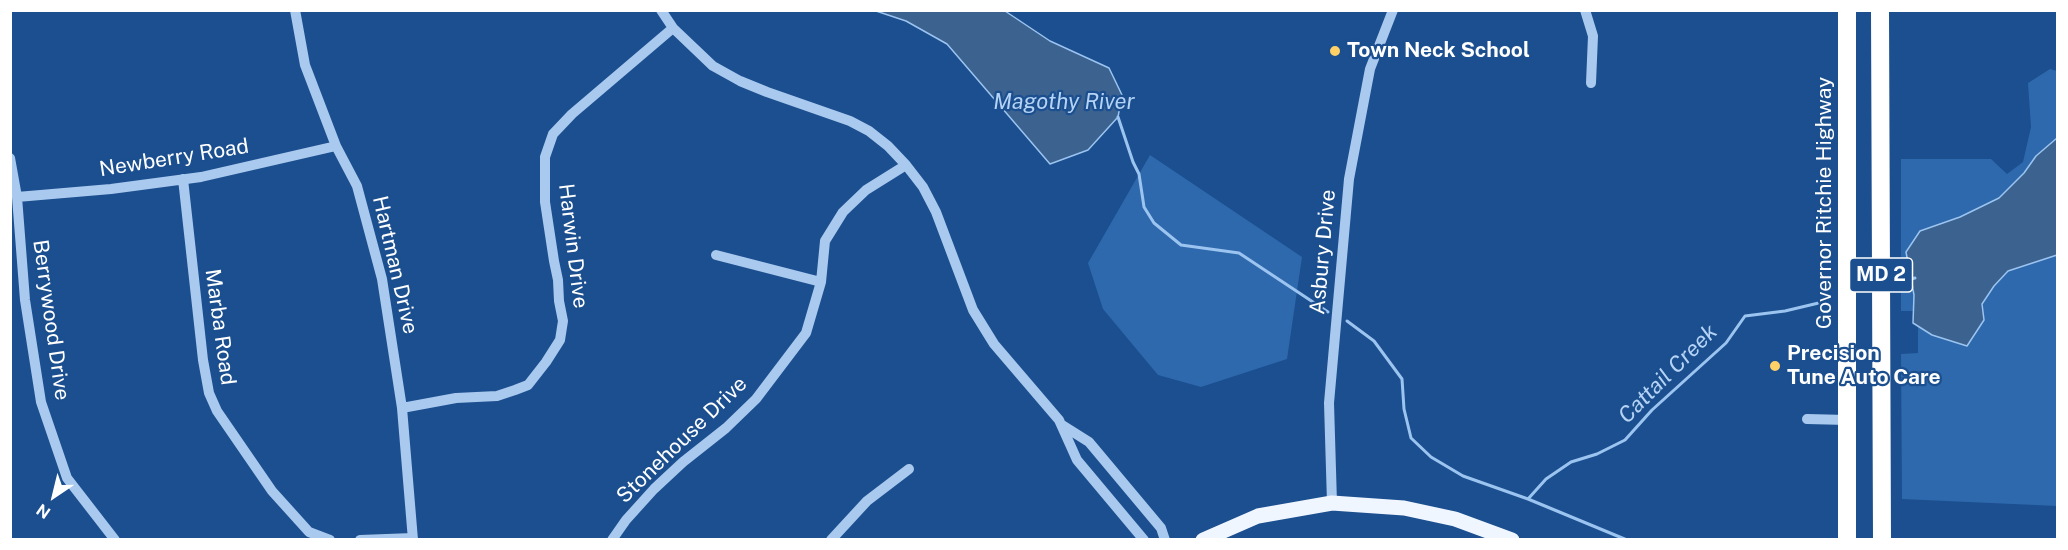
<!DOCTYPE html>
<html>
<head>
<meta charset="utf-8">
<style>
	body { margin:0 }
	#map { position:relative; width:2068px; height:550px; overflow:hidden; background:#1b4f8f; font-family:"Public Sans",sans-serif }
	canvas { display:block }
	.frame { position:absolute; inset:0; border:12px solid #fff; pointer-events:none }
	.north { position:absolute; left:24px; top:466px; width:60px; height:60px; -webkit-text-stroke:4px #1b4f8f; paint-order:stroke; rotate:215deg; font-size:16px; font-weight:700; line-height:24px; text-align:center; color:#fff }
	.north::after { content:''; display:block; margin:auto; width:21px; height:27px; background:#fff; clip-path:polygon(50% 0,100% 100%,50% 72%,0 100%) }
</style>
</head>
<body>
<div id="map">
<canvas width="2068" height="550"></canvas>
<div class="frame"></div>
<div class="north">N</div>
</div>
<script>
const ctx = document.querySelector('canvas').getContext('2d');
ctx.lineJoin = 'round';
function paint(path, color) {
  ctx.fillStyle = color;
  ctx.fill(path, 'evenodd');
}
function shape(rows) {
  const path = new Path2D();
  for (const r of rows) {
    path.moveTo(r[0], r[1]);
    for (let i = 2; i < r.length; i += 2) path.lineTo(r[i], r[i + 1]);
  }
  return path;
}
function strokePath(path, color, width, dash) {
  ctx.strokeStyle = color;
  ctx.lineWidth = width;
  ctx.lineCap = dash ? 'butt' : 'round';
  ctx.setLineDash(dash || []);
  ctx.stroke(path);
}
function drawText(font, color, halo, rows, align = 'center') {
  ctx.font = font + ' "Public Sans",sans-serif';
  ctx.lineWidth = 4.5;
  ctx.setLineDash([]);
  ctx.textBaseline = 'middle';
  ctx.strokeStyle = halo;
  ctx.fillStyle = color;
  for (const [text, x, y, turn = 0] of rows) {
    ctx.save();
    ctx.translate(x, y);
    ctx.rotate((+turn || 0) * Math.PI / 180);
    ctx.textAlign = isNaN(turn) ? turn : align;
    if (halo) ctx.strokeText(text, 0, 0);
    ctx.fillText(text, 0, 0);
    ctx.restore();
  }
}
paint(shape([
	[2050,69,2057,71,2057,506,1902,499,1901,354,1918,353,1918,311,1901,311,1901,159,1991,159,2007,174,2023,162,2031,127,2028,83],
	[1150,155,1302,257,1287,359,1201,387,1158,375,1103,309,1088,263]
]), '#2e69ad');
const water = shape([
	[1005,11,1050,41,1109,68,1122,95,1118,117,1088,150,1050,164,947,44,906,21,876,11,1005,11],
	[2057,138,2057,255,2008,271,1994,286,1982,304,1984,320,1967,346,1932,335,1913,323,1914,295,1906,252,1920,231,1960,217,1999,198,2024,173,2036,156,2057,138]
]);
paint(water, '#3c6290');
strokePath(water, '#9cc4f0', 1.5);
strokePath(shape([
	[1118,117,1133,162,1139,174,1144,207,1154,223,1181,245,1239,253,1328,312],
	[1898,282,1915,278],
	[1347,321,1374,341,1402,379,1404,409,1411,438,1431,457,1463,476,1528,499,1627,540],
	[1528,499,1546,479,1571,462,1597,454,1625,440,1652,410,1726,343,1745,316,1785,311,1827,301]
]), '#9cc4f0', 3);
strokePath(shape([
	[295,10,305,65,336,146,357,186,382,279,402,408,413,540],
	[661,10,673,28,713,66,740,81,767,92,850,121,869,131,888,146,906,165,923,187,936,212,973,310,994,344,1059,420,1077,460,1144,540],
	[1585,10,1593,36,1591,83],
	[10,158,17,197,25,300,41,402,67,478,115,540],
	[183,179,203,360,209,393,217,411,272,491,309,532,330,540],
	[17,197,111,189,201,177,336,146],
	[716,255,821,282],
	[402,408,456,398,497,396,515,390,528,385,546,362,560,340,563,321,559,301,558,280,554,261,545,202,545,157,553,134,572,114,673,28],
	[1807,419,1847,420],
	[1062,425,1089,442,1161,528,1165,540],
	[1332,503,1329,403,1349,179,1370,69,1393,10],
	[360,540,413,538],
	[612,540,626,520,654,489,683,462,726,428,756,399,806,333,821,282,825,241,843,212,866,190,906,165],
	[831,540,867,501,909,469]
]), '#a9c9ee', 10);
strokePath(shape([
	[1203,540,1258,516,1332,503,1404,508,1455,519,1512,540]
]), '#f0f6ff', 15);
strokePath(shape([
	[1847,10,1847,540],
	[1880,10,1882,540]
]), '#fff', 18);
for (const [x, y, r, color] of [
	[1335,51,6,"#ffd166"],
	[1775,366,6,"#ffd166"]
]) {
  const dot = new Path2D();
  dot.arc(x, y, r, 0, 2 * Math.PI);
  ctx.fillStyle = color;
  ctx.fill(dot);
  strokePath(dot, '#1b4f8f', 2);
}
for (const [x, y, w] of [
	[1881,275,63]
]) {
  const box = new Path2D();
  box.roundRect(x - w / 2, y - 17, w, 34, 4.5);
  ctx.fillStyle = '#1b4f8f';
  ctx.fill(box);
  strokePath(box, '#fff', 1.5);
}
drawText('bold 20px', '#fff', null, [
	["MD 2",1881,275]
]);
drawText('bold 21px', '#fff', '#1b4f8f', [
	["Town Neck School",1347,51],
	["Precision",1787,354],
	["Tune Auto Care",1787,378]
], 'left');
drawText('21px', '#fff', '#1b4f8f', [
	["Newberry Road",174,158,-9],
	["Governor Ritchie Highway",1825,203,-90],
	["Harwin Drive",573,246,83],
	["Asbury Drive",1323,252,-85],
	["Hartman Drive",395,265,77],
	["Berrywood Drive",51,320,82],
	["Marba Road",220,327,82],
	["Stonehouse Drive",682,440,-44]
]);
drawText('italic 22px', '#b5d3f5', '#1b4f8f', [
	["Magothy River",1064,102],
	["Cattail Creek",1668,374,-45]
]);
</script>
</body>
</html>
